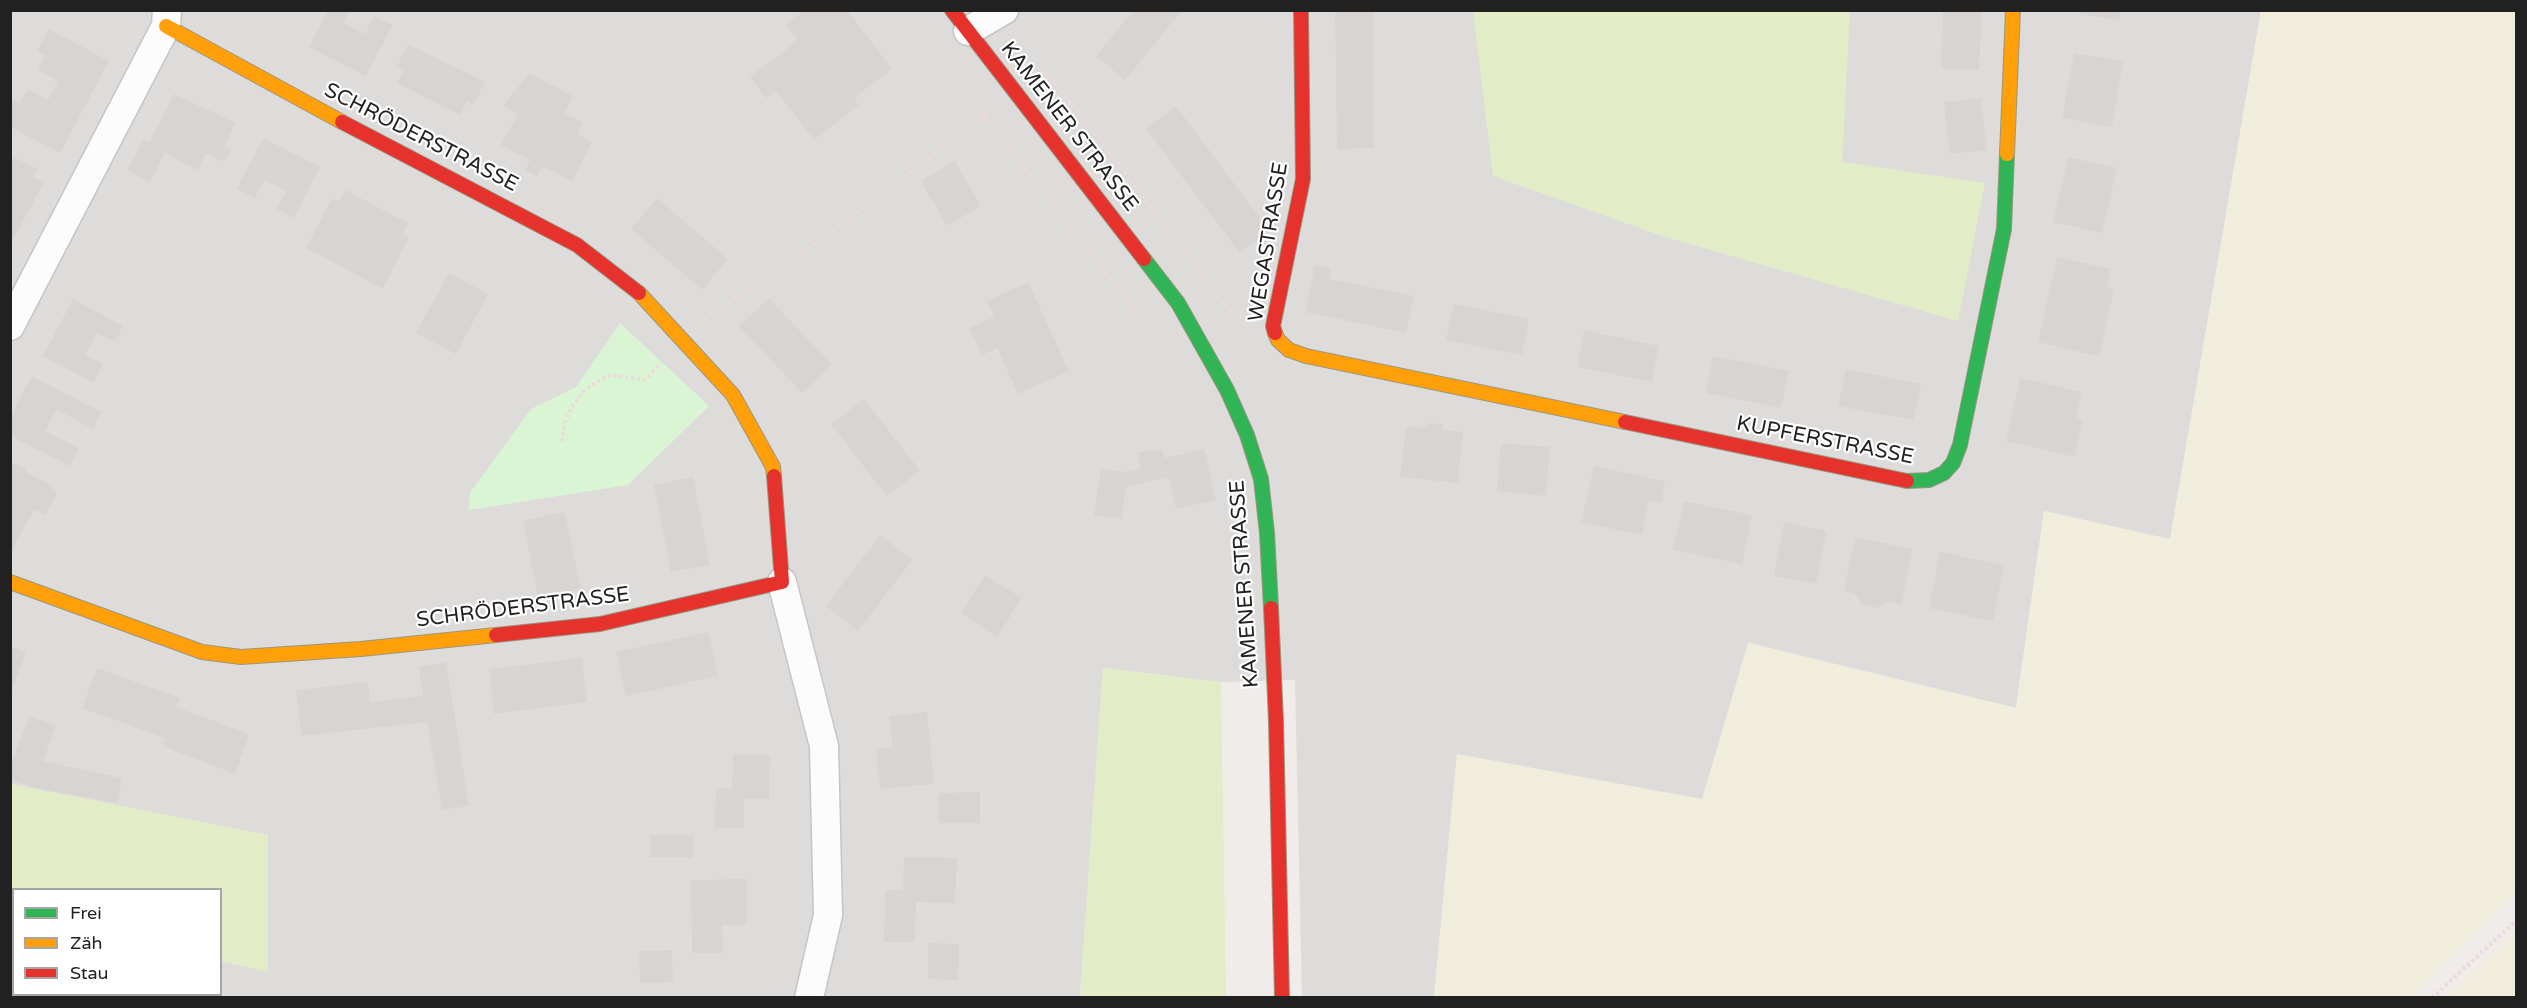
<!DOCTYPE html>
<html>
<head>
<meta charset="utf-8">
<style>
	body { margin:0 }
	#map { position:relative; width:2527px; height:1008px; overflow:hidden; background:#efece9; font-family:"Varela Round",sans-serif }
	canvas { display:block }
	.frame { position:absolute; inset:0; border:12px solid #212121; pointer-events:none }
	.legend { position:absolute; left:12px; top:888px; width:210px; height:108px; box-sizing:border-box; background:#fff; border:2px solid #a6a6a6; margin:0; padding:8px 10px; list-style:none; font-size:18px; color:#212121 }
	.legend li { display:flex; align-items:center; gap:12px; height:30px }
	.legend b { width:30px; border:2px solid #a6a6a6 }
</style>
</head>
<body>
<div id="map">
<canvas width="2527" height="1008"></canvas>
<div class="frame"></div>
<ul class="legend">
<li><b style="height:8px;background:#30b455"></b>Frei</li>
<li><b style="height:8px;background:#ff9f0a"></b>Zäh</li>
<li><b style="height:8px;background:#e5322d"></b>Stau</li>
</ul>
</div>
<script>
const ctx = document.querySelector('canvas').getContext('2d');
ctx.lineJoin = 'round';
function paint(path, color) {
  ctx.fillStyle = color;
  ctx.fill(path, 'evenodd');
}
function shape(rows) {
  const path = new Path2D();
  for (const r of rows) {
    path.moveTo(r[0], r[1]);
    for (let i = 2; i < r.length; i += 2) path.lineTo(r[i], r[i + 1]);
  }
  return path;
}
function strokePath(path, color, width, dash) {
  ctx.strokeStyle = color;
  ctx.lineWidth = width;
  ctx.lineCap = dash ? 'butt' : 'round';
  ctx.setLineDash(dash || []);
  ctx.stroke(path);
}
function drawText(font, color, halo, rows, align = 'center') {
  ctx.font = font + ' "Varela Round",sans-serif';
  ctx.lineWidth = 4.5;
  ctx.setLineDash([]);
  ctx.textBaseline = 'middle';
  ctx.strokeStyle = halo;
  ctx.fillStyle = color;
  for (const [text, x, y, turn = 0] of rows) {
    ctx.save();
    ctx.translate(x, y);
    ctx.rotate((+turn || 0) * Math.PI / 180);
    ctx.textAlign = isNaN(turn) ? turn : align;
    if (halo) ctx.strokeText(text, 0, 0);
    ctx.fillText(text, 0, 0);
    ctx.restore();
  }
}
paint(shape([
	[10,11,2261,11,2170,540,2044,511,2016,708,1749,643,1702,800,1457,755,1434,998,1302,997,1295,680,1220,682,1103,668,1080,997,94,997,96,994,220,994,221,961,268,971,268,836,11,785]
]), '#dedcdb');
paint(shape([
	[2261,11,2516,11,2516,891,2411,997,1434,997,1457,754,1702,799,1748,643,2016,708,2044,511,2170,539],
	[2516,932,2516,997,2446,997]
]), '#f0eddc');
paint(shape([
	[1473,11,1850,11,1842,162,1985,183,1958,321,1662,236,1493,176],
	[1103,668,1221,682,1226,997,1080,997],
	[11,784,268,835,268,972,221,961,220,890,14,890,13,978,11,977]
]), '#e2edc7');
paint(shape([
	[620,323,709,406,628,485,469,510,470,493,531,409,576,387]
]), '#daf5d4');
paint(shape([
	[328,10,349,10,343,23,365,34,374,16,392,25,366,76,309,47],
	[805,10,847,10,892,69,854,98,859,105,814,140,776,91,766,98,750,77,798,40,786,25],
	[1134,10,1182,10,1125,80,1096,56],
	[1335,10,1373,10,1374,148,1337,149],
	[1943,10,1982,10,1979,70,1941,69],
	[2081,10,2120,10,2119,20,2080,14],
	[49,29,109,61,60,153,10,127,10,107,14,100,20,104,28,89,48,100,58,81,38,70,45,55,37,51],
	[408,44,485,82,474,104,467,101,460,115,397,83,404,69,397,66],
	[2074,53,2123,61,2112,127,2062,118],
	[529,73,573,96,564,113,583,123,577,134,592,142,572,181,542,166,537,176,525,170,530,160,501,145,518,114,503,106],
	[174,94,236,123,224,146,231,149,224,162,206,153,197,170,165,153,150,182,127,170,143,140,149,143],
	[1981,98,1987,150,1950,154,1944,102],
	[1176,106,1269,230,1240,253,1146,129],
	[263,138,320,167,294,218,277,209,286,191,264,180,255,198,237,189],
	[14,157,37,169,33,177,44,182,10,245,10,163],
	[2068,157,2117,168,2102,233,2053,222],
	[955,161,981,206,947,226,921,181],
	[345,190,408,223,402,234,409,237,383,289,306,248,332,198,339,202],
	[657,198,728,259,702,290,631,229],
	[2057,257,2111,269,2107,288,2114,289,2099,357,2038,342],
	[1315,265,1331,268,1329,279,1414,296,1406,333,1305,312],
	[449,273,488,294,456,354,416,333],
	[1028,282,1069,371,1018,394,997,348,982,355,969,328,994,317,987,301],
	[769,298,832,365,802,393,739,326],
	[73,299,123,326,115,342,97,333,85,355,103,364,93,383,43,356],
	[1454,304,1529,319,1522,355,1446,340],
	[1584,330,1659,346,1652,382,1577,367],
	[1713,356,1789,371,1781,408,1706,393],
	[1846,369,1921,384,1913,420,1838,406],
	[32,376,101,412,93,429,56,409,45,431,79,448,70,466,10,436,10,417],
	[2020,378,2082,392,2076,417,2083,419,2075,457,2006,441],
	[864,399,920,471,887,496,831,424],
	[1427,423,1443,424,1443,430,1463,432,1458,483,1400,477,1406,426,1427,428],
	[1501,443,1550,447,1546,496,1497,491],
	[1162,449,1165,458,1204,449,1216,500,1176,509,1169,477,1126,487,1122,519,1094,515,1101,469,1127,472,1141,468,1137,453],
	[10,461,26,469,25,472,47,483,57,494,46,515,34,509,10,554],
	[1594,466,1665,481,1661,503,1649,500,1642,535,1581,522],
	[693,477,710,565,671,572,654,485],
	[1684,501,1752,515,1742,564,1673,550],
	[565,512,581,590,538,598,523,520],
	[1784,522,1827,531,1816,584,1774,576],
	[880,535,912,560,858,631,826,606],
	[1855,537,1913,549,1901,604,1887,601,1879,608,1862,605,1857,595,1844,591],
	[1940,552,2004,565,1993,621,1929,608],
	[985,575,1022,598,997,637,961,613],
	[708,632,718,676,626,696,616,652],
	[10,646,26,652,11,694,10,694],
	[582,658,587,702,494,714,489,669],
	[446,662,469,806,442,810,427,722,301,736,296,690,368,682,370,702,423,696,419,667],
	[97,668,180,698,176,707,249,734,235,774,162,746,165,738,82,708],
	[927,712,934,784,880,789,876,749,893,747,889,716],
	[29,716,56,725,43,761,122,778,118,803,34,788,10,780,10,769],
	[733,754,770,755,769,799,744,799,744,828,715,828,716,788,732,789],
	[980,792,980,823,939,823,939,793],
	[650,835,693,835,693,858,650,857],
	[904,857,957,858,955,903,916,902,915,942,884,942,885,890,903,890],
	[747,879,747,925,722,925,723,953,692,953,691,880],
	[928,943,959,944,958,980,928,979],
	[672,950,673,982,640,983,639,951]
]), '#d8d4d2');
const street = shape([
	[968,31,1004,10],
	[10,326,166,26,167,10],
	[782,582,824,746,828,915,809,998]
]);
const fast = shape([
	[1144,259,1178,303,1227,390,1247,435,1261,479,1267,533,1271,608],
	[1907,481,1929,480,1944,473,1953,463,1960,445,2004,229,2007,154]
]);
const slow = shape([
	[166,26,342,122],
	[2007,154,2013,10],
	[639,293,733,395,773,467,774,476],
	[1275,333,1278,340,1289,350,1306,356,1625,422],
	[10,582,202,652,241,657,361,649,496,635]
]);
const jam = shape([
	[952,10,1144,259],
	[342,122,577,245,639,293],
	[1275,333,1273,326,1303,179,1301,10],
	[1625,422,1907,481],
	[1271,608,1276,721,1282,998],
	[496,635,600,624,782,582,774,476]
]);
strokePath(street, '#c6c5c4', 31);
strokePath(fast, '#9b977f', 16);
strokePath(slow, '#9b977f', 16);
strokePath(jam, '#9b977f', 16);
strokePath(shape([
	[1042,74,1045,71,1099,138,1231,313,1243,317],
	[984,116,1162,345],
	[704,319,835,230,989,112],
	[562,441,565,422,572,407,582,393,594,383,610,375,645,380,661,363],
	[2432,998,2516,921]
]), '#ecd9db', 4, [3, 3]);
strokePath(street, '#fdfcfc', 28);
strokePath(fast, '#30b455', 14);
strokePath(slow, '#ff9f0a', 14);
strokePath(jam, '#e5322d', 14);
drawText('21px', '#212121', '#fff', [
	["KAMENER STRASSE",1069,127,52],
	["SCHRÖDERSTRASSE",421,138,27],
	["WEGASTRASSE",1269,242,-81],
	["KUPFERSTRASSE",1825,441,11],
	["KAMENER STRASSE",1245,584,-94],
	["SCHRÖDERSTRASSE",523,608,-7]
]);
</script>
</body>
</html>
